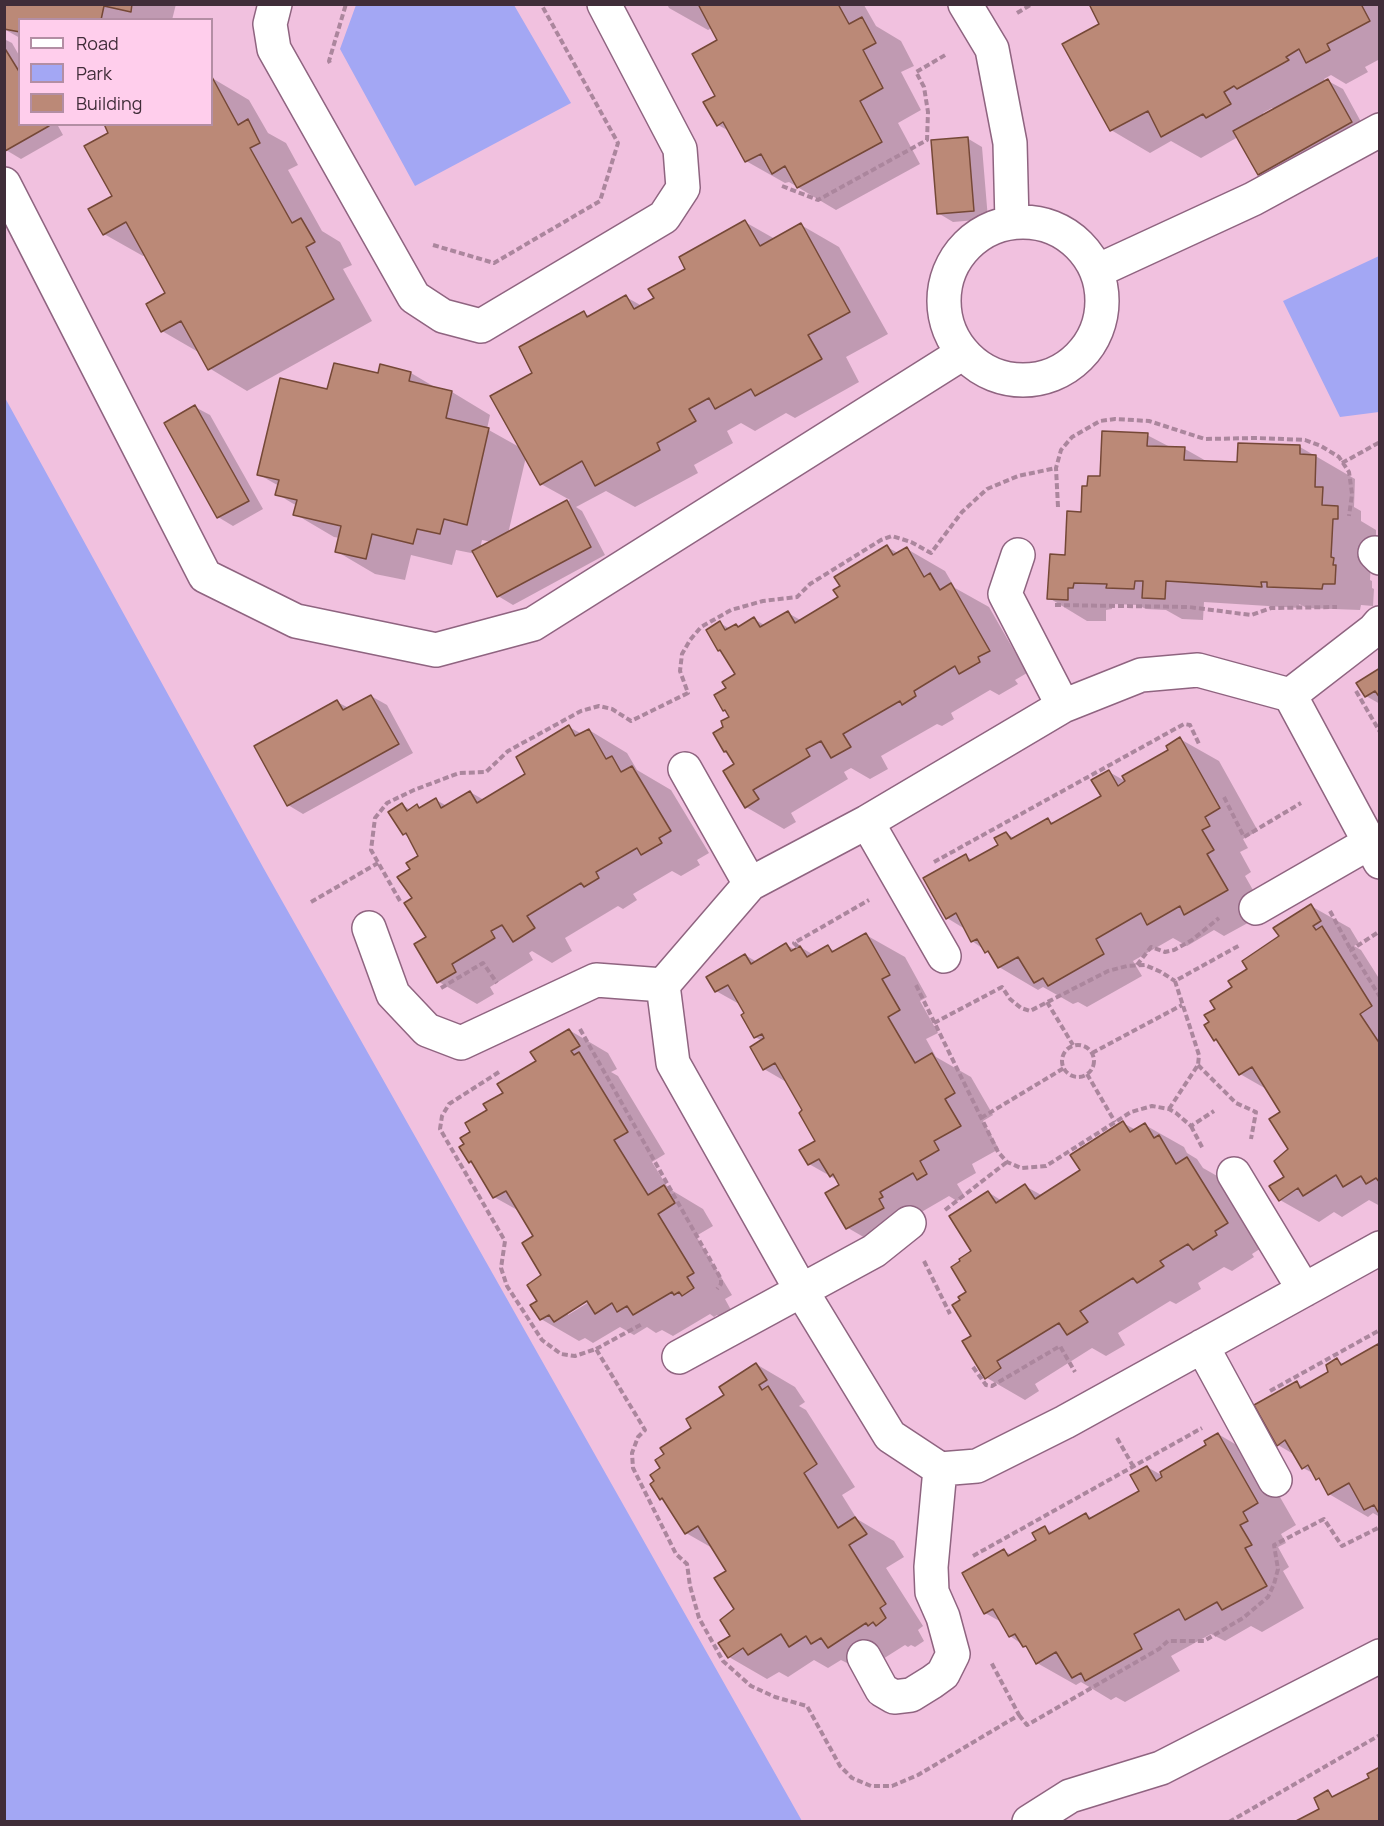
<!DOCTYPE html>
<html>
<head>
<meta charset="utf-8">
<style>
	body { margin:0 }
	#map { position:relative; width:1384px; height:1826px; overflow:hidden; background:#f1c1df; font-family:Manrope,sans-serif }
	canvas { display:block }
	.frame { position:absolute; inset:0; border:6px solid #402d39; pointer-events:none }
	.legend { position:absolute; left:18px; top:18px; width:195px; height:108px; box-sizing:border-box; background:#ffceec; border:2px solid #b38ea4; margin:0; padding:8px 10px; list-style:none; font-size:18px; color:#402d39 }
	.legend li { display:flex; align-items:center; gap:12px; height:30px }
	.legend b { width:30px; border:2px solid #b38ea4 }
</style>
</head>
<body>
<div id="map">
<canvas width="1384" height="1826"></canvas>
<div class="frame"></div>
<ul class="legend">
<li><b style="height:8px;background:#fff"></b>Road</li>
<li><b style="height:16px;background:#a3a7f4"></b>Park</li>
<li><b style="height:16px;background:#bb8977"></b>Building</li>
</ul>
</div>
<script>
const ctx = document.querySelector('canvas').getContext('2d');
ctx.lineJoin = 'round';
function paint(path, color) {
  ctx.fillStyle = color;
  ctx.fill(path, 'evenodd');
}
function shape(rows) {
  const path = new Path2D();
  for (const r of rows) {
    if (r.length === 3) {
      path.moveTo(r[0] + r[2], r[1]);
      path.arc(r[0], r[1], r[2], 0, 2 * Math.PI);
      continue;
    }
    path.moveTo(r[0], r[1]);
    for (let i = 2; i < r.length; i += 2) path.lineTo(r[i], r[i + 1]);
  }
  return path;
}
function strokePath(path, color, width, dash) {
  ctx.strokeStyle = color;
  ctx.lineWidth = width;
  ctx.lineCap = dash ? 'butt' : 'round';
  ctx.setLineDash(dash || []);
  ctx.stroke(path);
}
paint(shape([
	[356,5,514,5,571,103,415,186,340,49],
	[1379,256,1379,412,1340,417,1283,301],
	[4,396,264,869,802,1821,5,1821]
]), '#a3a7f4');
paint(shape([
	[4,4,176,4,172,20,20,20,20,38,4,29],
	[667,4,864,5,876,26,901,41,914,66,901,72,921,110,898,123,920,164,836,210,789,182,785,183,746,161,731,132,718,125,717,97,719,40,712,28,708,30,669,8],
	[1090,4,1380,4,1380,59,1365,67,1368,72,1346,84,1331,75,1324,79,1326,82,1328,81,1343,89,1366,131,1274,182,1259,174,1238,137,1201,158,1171,141,1150,153,1111,130,1101,24],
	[1272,108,1275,110,1264,116,1263,113],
	[4,39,12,43,20,57,20,124,57,124,63,135,21,159,6,150,4,148],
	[212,78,249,100,268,133,286,143,298,165,288,170,322,231,340,242,352,265,343,269,372,321,247,391,209,368,200,353,162,331,168,294,146,255,143,256,104,234,114,196,212,124],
	[967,138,982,147,988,219,953,222,938,213],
	[745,222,775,239,801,225,839,247,888,334,846,357,859,382,795,418,786,413,755,431,741,423,727,431,733,443,694,465,698,473,635,507,606,491,576,507,582,511,605,555,513,605,498,596,476,554,456,550,452,565,411,555,405,580,375,574,336,551,340,538,334,537,295,514,297,506,277,494,279,486,258,474,329,391,379,375,411,373,438,389,452,392,490,415,487,429,521,448,534,373,584,313,591,317,626,297,642,306,656,299,687,269],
	[526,457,541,484,570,500,508,534],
	[482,540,492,542,480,549],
	[195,407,210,415,263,509,233,526,218,517],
	[1147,435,1172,448,1185,449,1208,462,1238,463,1239,445,1300,447,1355,479,1354,507,1361,511,1361,521,1376,530,1376,540,1372,540,1370,580,1372,581,1372,588,1374,589,1373,606,1361,605,1360,610,1307,608,1299,604,1300,608,1204,602,1203,620,1182,619,1166,610,1146,609,1138,605,1112,604,1112,609,1106,610,1106,621,1087,621,1049,598,1082,513,1089,487,1102,478],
	[887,547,898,553,907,549,945,571,955,588,989,607,1027,673,1015,680,1018,684,999,695,990,690,951,713,954,719,942,726,937,724,881,756,888,769,870,779,851,768,844,772,848,779,791,813,796,822,784,829,746,807,725,727,731,717,727,711,724,710,728,689,737,675,724,653,719,650,720,623,730,629,736,625,740,628,754,619,766,626,788,613,802,621,840,598],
	[1380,670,1380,704,1366,696],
	[371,696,387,705,413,753,303,814,288,805,337,702,349,708],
	[569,727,582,734,589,730,627,753,637,770,671,790,709,853,697,860,700,865,681,876,672,871,633,894,637,900,623,909,618,906,565,938,572,951,552,963,532,951,529,953,533,960,490,987,494,994,477,1004,439,982,428,938,415,898,412,870,420,856,410,838,404,834,402,805,411,810,417,806,421,808,436,800,447,806,470,792,484,800,527,774],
	[1180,739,1219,761,1258,831,1243,839,1248,848,1240,852,1251,872,1245,876,1266,913,1224,936,1214,930,1187,946,1173,938,1133,961,1142,976,1087,1007,1078,1002,1073,1004,1043,987,1038,990,999,967,992,955,972,941,965,929,947,918,966,856,974,861,1000,846,1006,833,1015,839,1048,820,1054,823,1103,797,1109,772,1127,782,1170,751],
	[1311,906,1350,928,1359,943,1354,946,1361,950,1380,980,1380,1206,1369,1200,1342,1217,1334,1212,1319,1222,1280,1200,1290,1150,1282,1112,1268,1090,1240,1074,1220,1043,1215,1039,1211,1022,1217,1009,1234,987],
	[866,935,905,957,927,997,920,1001,938,1033,926,1039,936,1057,971,1077,993,1115,983,1121,999,1149,972,1164,976,1173,957,1184,965,1197,957,1201,949,1196,918,1214,886,1250,848,1228,827,1194,841,1185,839,1181,809,1164,817,1142,805,1111,788,1083,764,1069,763,1041,755,1037,741,1005,716,991,745,955,757,962,786,945,796,950,800,947,814,955,828,947,836,952],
	[569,1030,608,1053,617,1069,611,1072,618,1076,665,1154,652,1162,668,1188,703,1209,713,1226,696,1236,732,1295,725,1299,731,1310,721,1317,717,1315,714,1317,710,1314,673,1336,662,1330,656,1333,647,1327,634,1335,620,1327,593,1343,585,1338,579,1341,541,1319,539,1302,543,1275,535,1236,521,1212,494,1197,476,1166,470,1162,466,1145,472,1132,505,1093],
	[593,1296,594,1299,568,1315,568,1312],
	[1123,1123,1136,1130,1145,1125,1184,1147,1187,1153,1197,1159,1203,1168,1226,1181,1266,1245,1252,1254,1254,1257,1232,1271,1224,1267,1198,1283,1201,1289,1176,1304,1170,1301,1118,1333,1125,1345,1106,1356,1092,1348,1035,1384,1039,1391,1025,1400,987,1378,973,1336,968,1292,973,1251,988,1192,1002,1201,1025,1186,1043,1196,1083,1171],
	[1380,1347,1380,1517,1373,1513,1368,1517,1329,1494,1323,1482,1317,1478,1315,1474,1303,1468,1295,1455,1278,1445,1297,1383,1304,1387,1330,1372,1337,1360,1345,1365],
	[756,1364,795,1387,805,1402,799,1406,806,1410,855,1487,842,1495,857,1519,894,1541,904,1557,886,1568,923,1626,918,1630,924,1641,915,1647,911,1645,908,1647,905,1645,867,1669,851,1665,841,1660,828,1668,814,1660,788,1677,779,1672,767,1679,729,1657,736,1610,728,1571,714,1549,686,1533,666,1502,661,1499,656,1481,666,1454],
	[1218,1434,1257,1457,1296,1525,1281,1534,1286,1543,1278,1547,1289,1567,1283,1571,1304,1608,1262,1632,1251,1626,1225,1641,1211,1634,1171,1656,1180,1671,1125,1702,1116,1697,1111,1700,1081,1682,1076,1685,1037,1663,1029,1649,1010,1636,1003,1623,985,1613,1004,1551,1012,1555,1038,1541,1045,1528,1053,1533,1086,1514,1094,1519,1141,1492,1147,1467,1165,1477,1208,1446]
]), '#0003');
const building = shape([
	[4,4,132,4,131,12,104,6,101,20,20,20,20,32,4,29,4,4],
	[698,4,838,4,849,24,862,17,876,43,863,50,883,88,860,101,882,142,797,188,785,166,772,174,761,154,745,162,723,122,717,126,703,102,715,96,692,54,717,40,698,4],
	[1089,4,1361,4,1370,21,1327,44,1330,50,1306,63,1299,49,1286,57,1289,60,1237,89,1234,86,1224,92,1231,104,1206,118,1203,114,1161,137,1148,111,1110,131,1062,44,1099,24,1089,4],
	[4,47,20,73,20,124,48,124,49,126,5,151,4,47],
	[212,77,238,125,248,119,260,143,250,148,292,223,301,218,315,242,306,247,334,299,208,370,181,321,161,332,146,304,165,293,126,222,103,235,88,209,112,196,84,146,108,133,104,124,212,124,212,77],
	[1328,79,1352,122,1258,175,1233,131,1328,79],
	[968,137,974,211,937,214,931,140,968,137],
	[745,220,760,246,801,223,850,312,808,335,822,359,755,396,751,389,715,409,709,398,689,409,696,421,657,443,660,450,595,486,582,461,540,485,490,396,532,373,519,347,584,311,587,317,626,295,634,309,654,298,648,289,685,269,679,257,745,220],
	[334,363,378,373,380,364,411,372,409,381,452,391,446,418,489,428,467,525,444,519,440,534,417,529,413,544,372,534,366,559,335,552,341,526,293,515,297,500,275,495,279,480,257,475,280,378,327,389,334,363],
	[195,405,249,501,217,518,164,423,195,405],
	[1102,431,1148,433,1147,446,1185,447,1184,460,1237,462,1238,443,1300,445,1300,454,1316,455,1315,487,1323,487,1322,505,1338,506,1338,519,1333,519,1331,557,1334,558,1333,565,1336,565,1335,584,1323,584,1322,589,1267,587,1267,582,1261,582,1262,587,1166,581,1165,599,1142,598,1143,581,1135,581,1134,589,1106,588,1107,584,1074,583,1073,588,1068,588,1068,600,1047,599,1050,554,1065,555,1067,511,1081,512,1082,486,1087,486,1088,476,1100,476,1102,431],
	[567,500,591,547,497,597,472,551,567,500],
	[887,545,893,555,907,547,924,577,930,573,940,590,951,583,990,651,978,657,980,662,959,674,955,666,914,691,916,696,902,705,900,701,843,734,851,747,831,758,821,741,806,749,810,756,753,790,759,799,745,808,723,771,734,764,726,751,724,752,713,733,723,727,721,721,729,717,725,710,723,711,714,695,726,688,722,682,735,674,720,650,718,651,706,630,720,621,725,630,736,624,738,627,754,617,760,627,788,611,795,623,838,597,833,590,840,586,834,577,887,545],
	[1380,668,1380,698,1375,691,1365,697,1356,683,1380,668],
	[371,695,399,744,287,806,254,746,337,700,343,710,371,695],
	[569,725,575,736,589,729,606,759,612,756,621,772,632,766,671,831,659,838,662,843,641,855,637,848,596,872,599,878,584,887,581,883,527,916,535,928,513,942,502,925,491,931,495,938,452,964,456,972,437,983,414,944,426,937,404,903,412,898,397,877,410,869,406,863,418,856,406,833,403,835,388,812,402,803,407,811,417,804,419,808,436,798,441,808,470,791,477,803,525,774,516,757,569,725],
	[1180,737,1220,808,1205,817,1210,826,1202,830,1214,850,1207,854,1228,890,1184,915,1180,906,1147,925,1141,913,1096,939,1104,954,1048,986,1043,978,1034,983,1018,957,998,968,988,951,985,953,977,939,971,942,956,913,946,919,923,878,966,854,969,861,998,845,994,838,1006,832,1011,839,1048,818,1051,824,1101,796,1091,780,1109,770,1118,786,1125,781,1122,776,1168,750,1166,746,1180,737],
	[1311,904,1321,921,1313,926,1316,930,1322,926,1372,1006,1360,1014,1380,1044,1380,1183,1376,1178,1366,1184,1361,1176,1343,1187,1336,1175,1303,1196,1298,1188,1279,1201,1269,1186,1284,1177,1274,1161,1288,1149,1269,1119,1280,1112,1252,1067,1239,1075,1216,1039,1214,1041,1204,1025,1209,1022,1204,1015,1215,1009,1210,1001,1232,987,1228,981,1247,969,1242,961,1279,936,1273,928,1311,904],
	[866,933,890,975,882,979,900,1010,888,1017,915,1063,932,1053,955,1093,945,1099,961,1126,934,1141,939,1150,920,1161,927,1174,917,1180,913,1173,880,1192,883,1197,879,1199,884,1208,846,1229,825,1193,839,1185,833,1174,830,1177,819,1159,808,1165,799,1150,815,1141,799,1113,802,1110,775,1063,763,1070,750,1047,764,1038,762,1034,754,1038,741,1015,744,1013,728,985,715,992,706,977,745,954,751,964,786,943,791,951,800,946,807,957,828,945,832,952,866,933],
	[569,1029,580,1046,571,1051,574,1055,579,1052,628,1132,614,1140,648,1195,664,1185,675,1203,658,1214,694,1273,687,1277,694,1288,682,1296,679,1292,674,1295,672,1292,633,1315,627,1306,617,1312,612,1303,595,1314,587,1301,554,1322,549,1315,540,1320,530,1305,537,1301,527,1285,541,1275,522,1243,533,1236,506,1191,493,1198,471,1161,469,1163,459,1147,464,1144,460,1138,470,1132,465,1123,487,1110,483,1104,503,1093,497,1084,536,1061,530,1052,569,1029],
	[1123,1121,1130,1132,1145,1123,1154,1138,1159,1135,1176,1164,1187,1157,1228,1223,1215,1231,1217,1235,1193,1250,1188,1244,1160,1261,1164,1266,1137,1283,1133,1278,1080,1311,1088,1322,1067,1335,1059,1323,997,1361,1001,1368,985,1379,962,1341,971,1336,952,1305,960,1300,958,1297,966,1292,951,1267,960,1261,959,1259,971,1251,949,1216,988,1191,996,1203,1025,1184,1035,1199,1080,1170,1070,1155,1123,1121],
	[1378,1344,1380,1347,1380,1511,1378,1512,1374,1505,1364,1510,1349,1483,1328,1495,1319,1478,1316,1480,1308,1465,1302,1469,1285,1440,1277,1446,1254,1405,1297,1381,1300,1388,1328,1372,1326,1365,1337,1358,1341,1365,1378,1344],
	[756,1363,767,1380,759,1385,762,1390,768,1386,817,1464,804,1473,838,1528,855,1517,867,1534,849,1545,886,1604,880,1608,886,1618,876,1626,873,1622,868,1626,866,1623,828,1648,821,1638,811,1644,806,1636,789,1647,781,1634,748,1655,743,1648,728,1658,718,1643,730,1636,720,1620,734,1609,714,1578,726,1571,698,1526,685,1534,662,1498,660,1500,650,1484,654,1481,650,1475,660,1468,655,1460,664,1454,660,1448,691,1428,686,1419,724,1395,719,1387,756,1363],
	[1218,1433,1258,1503,1243,1512,1248,1521,1240,1525,1252,1545,1245,1548,1267,1586,1222,1610,1217,1602,1185,1620,1179,1609,1134,1634,1142,1649,1085,1681,1081,1673,1072,1678,1056,1652,1036,1664,1026,1646,1023,1647,1015,1634,1009,1637,993,1609,984,1614,962,1573,1004,1549,1008,1556,1036,1540,1032,1533,1045,1526,1049,1534,1086,1513,1089,1519,1139,1491,1130,1475,1147,1466,1156,1481,1162,1477,1160,1472,1206,1445,1204,1441,1218,1433],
	[1380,1767,1380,1822,1294,1822,1319,1809,1314,1798,1328,1790,1332,1797,1369,1778,1367,1774,1380,1767]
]);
paint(building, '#bb8977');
strokePath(building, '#754837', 1.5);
const minor = shape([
	[275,4,270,24,274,49,414,297,443,316,481,326,664,217,683,188,680,149,604,4],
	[965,4,992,49,1010,143,1012,222],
	[4,184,205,576,296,621,436,650,533,624,963,353],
	[1023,301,79],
	[1097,271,1253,199,1380,130],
	[1375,553,1380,558],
	[1018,555,1005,594,1063,706],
	[1290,695,1374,630,1380,623],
	[685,769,750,884],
	[867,822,944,956],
	[1380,862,1290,695,1198,670,1141,675,1063,706,867,822,750,884,663,985,673,1063,801,1290,890,1436,940,1469,977,1466,1065,1422,1380,1248],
	[1256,908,1369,843],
	[369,928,393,994,427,1030,461,1043,596,980,663,985],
	[1234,1174,1304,1290],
	[1202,1346,1275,1480],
	[679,1357,874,1251,909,1223],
	[864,1657,882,1690,894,1697,911,1695,932,1682,943,1674,953,1654,943,1617,932,1592,931,1567,940,1469],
	[1029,1822,1070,1796,1161,1768,1380,1656]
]);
strokePath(minor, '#8f6480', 36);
strokePath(shape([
	[1017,13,1032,4],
	[330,63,329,61,346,4],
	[782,186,818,200,927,140,928,112,924,87,916,72,947,54],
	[433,245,494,263,600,201,618,143,541,4],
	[1342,463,1380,442],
	[1058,507,1056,468,1061,450,1072,437,1100,421,1115,419,1149,421,1205,439,1257,438,1305,440,1321,446,1339,457,1349,472,1352,494,1349,516],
	[1055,605,1189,607,1251,615,1271,608,1337,607],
	[1356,691,1380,732],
	[1224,797,1244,837,1301,803],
	[934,862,1184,724,1190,725,1199,744],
	[400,901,371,850,375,818,387,803,414,790,459,773,486,772,508,751,581,711,599,706,612,709,631,721,688,693,680,671,682,654,690,640,701,627,731,610,763,601,797,597,810,584,881,540,892,536,911,542,931,553,962,512,987,489,1018,476,1056,468],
	[311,902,378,863],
	[1330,911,1351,950],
	[1377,933,1351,950,1380,997],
	[798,947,794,943,869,900],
	[1137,965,1151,947,1165,952,1174,950,1192,940,1219,918],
	[916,985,998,1152,1007,1162,1021,1168,1046,1166,1131,1112,1152,1106,1169,1109,1176,1113,1191,1126,1214,1111],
	[441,988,483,963,497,983],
	[1047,1002,1073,1045],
	[934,1023,1002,987,1010,999,1021,1008,1030,1011,1108,971,1127,966,1145,965,1161,972,1175,981],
	[580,1029,721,1279,721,1284,717,1289],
	[1078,1061,16],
	[1092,1053,1182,1005],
	[1198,1065,1236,1103,1256,1112,1251,1139],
	[499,1072,449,1104,442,1116,440,1129,505,1241,501,1268,507,1286,542,1340,561,1354,575,1356,596,1349,645,1430,638,1437,632,1453,633,1468,676,1554,687,1564,690,1586,699,1618,723,1661,751,1686,775,1697,807,1706,840,1766,852,1778,871,1786,892,1786,918,1775,1019,1715,991,1662],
	[1087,1074,1115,1122],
	[1169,1109,1198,1065,1199,1055,1175,981,1240,945],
	[981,1118,1064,1068],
	[1191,1126,1203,1149],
	[945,1210,1007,1162],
	[924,1261,950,1314],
	[596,1349,642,1324],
	[973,1367,986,1385,992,1386,1060,1346,1075,1372],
	[1270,1391,1380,1330],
	[1117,1438,1133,1466],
	[973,1556,1202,1428],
	[1019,1715,1027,1725,1159,1649,1168,1641,1204,1641,1243,1618,1268,1597,1274,1584,1278,1569,1274,1545,1324,1519,1342,1546,1380,1527],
	[1229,1822,1380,1735]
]), '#ab869d', 4, [6, 3]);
strokePath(minor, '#fff', 33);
</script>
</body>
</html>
